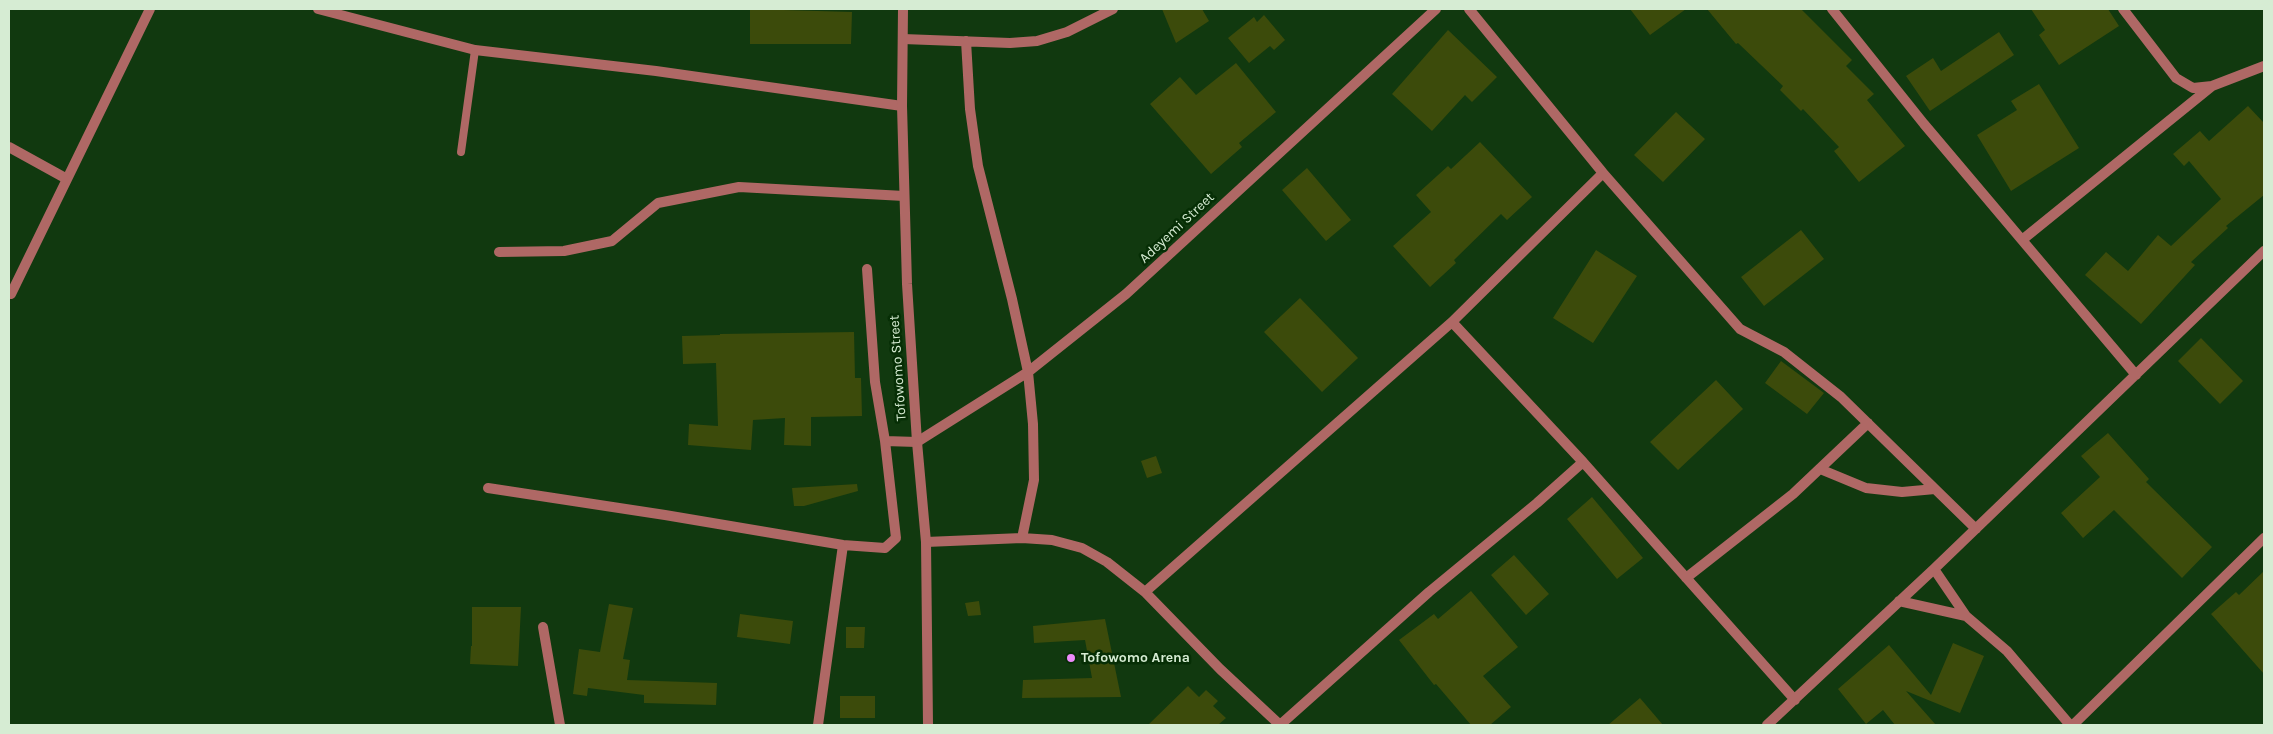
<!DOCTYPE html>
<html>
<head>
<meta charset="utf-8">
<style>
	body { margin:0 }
	#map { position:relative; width:2273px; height:734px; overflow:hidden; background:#11390f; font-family:Karla,sans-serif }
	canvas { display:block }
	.frame { position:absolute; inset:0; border:10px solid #d6ecd3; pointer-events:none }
</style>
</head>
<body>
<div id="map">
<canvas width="2273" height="734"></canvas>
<div class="frame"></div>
</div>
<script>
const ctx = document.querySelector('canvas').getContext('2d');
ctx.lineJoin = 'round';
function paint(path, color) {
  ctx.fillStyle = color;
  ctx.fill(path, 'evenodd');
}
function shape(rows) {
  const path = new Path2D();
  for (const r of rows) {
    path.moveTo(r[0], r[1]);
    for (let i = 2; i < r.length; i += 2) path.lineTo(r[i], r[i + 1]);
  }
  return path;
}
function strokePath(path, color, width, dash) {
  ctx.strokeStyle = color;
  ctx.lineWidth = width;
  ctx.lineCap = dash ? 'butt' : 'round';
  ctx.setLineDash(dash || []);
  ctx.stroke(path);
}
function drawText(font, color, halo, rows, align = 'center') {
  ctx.font = font + ' Karla,sans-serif';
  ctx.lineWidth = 5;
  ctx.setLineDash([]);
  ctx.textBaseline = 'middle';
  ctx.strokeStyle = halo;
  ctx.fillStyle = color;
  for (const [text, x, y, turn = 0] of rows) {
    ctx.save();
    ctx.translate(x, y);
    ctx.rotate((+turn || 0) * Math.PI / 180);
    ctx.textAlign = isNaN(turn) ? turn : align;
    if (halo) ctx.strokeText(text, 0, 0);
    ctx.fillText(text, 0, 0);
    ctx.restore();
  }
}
paint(shape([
	[750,9,852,12,851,44,750,44],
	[1162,9,1202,9,1209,21,1176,43],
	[1630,9,1686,9,1650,35],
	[1707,9,1801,9,1852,60,1846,66,1874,94,1867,100,1905,146,1859,182,1834,151,1839,147,1803,109,1801,111,1780,90,1783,86,1738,43,1736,44],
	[2031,9,2108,9,2119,26,2059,65,2039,35,2045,30],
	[1264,15,1285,40,1274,50,1270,46,1249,63,1228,38,1254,17,1257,22],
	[1448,30,1497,77,1472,102,1465,95,1432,131,1392,94],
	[1999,32,2014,55,1930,111,1906,76,1933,58,1941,71],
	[1236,63,1276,112,1239,143,1242,147,1211,174,1150,104,1180,77,1196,95],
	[2039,84,2079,148,2011,191,1977,135,2017,110,2011,101],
	[2248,106,2264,123,2264,195,2226,226,2228,228,2191,262,2195,265,2141,324,2085,275,2106,252,2128,271,2158,235,2171,246,2221,199,2189,161,2184,166,2173,154,2200,131,2209,141],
	[1676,112,1705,139,1663,182,1634,155],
	[1480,142,1532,197,1507,220,1501,214,1454,260,1456,263,1430,287,1393,246,1431,212,1416,195,1448,166,1451,169],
	[1307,168,1351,220,1326,241,1282,190],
	[1801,230,1824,259,1764,306,1741,277],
	[1596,250,1637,276,1593,343,1553,318],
	[1300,298,1358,358,1322,392,1264,332],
	[854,332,855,378,861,378,862,416,811,417,811,446,784,445,785,418,753,420,751,450,688,445,689,424,718,426,716,363,683,364,682,336,720,335,720,334],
	[2201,338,2243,381,2220,404,2178,361],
	[1781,361,1824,393,1807,414,1765,383],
	[1716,380,1743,409,1678,470,1650,442],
	[2108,433,2149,479,2146,482,2212,547,2182,578,2114,510,2083,538,2061,513,2100,477,2081,456],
	[1156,456,1162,473,1147,478,1141,461],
	[857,484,858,491,804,506,794,506,792,488],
	[1592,497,1643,558,1617,579,1567,519],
	[1514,555,1549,594,1526,615,1491,575],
	[2264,571,2264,674,2211,614,2236,592,2239,595],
	[1471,591,1518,647,1483,676,1511,707,1490,725,1471,725,1436,684,1434,685,1399,640,1434,614,1438,619],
	[979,601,981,615,968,616,965,603],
	[609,604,633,608,623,659,630,660,627,680,717,683,716,705,644,703,644,695,588,688,587,696,573,694,579,649,600,652],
	[472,607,521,607,518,666,470,664,471,646,472,646],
	[740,614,793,621,790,644,737,637],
	[1105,619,1121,697,1022,698,1023,680,1092,678,1085,640,1034,643,1033,626],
	[846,627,865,627,864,648,846,648],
	[1953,643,1984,656,1960,713,1906,691,1936,725,1895,725,1883,710,1866,724,1838,689,1889,645,1931,695],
	[1188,686,1199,697,1206,690,1218,701,1213,706,1226,718,1218,725,1148,725],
	[840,696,875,696,875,718,840,718],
	[1640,698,1663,725,1608,725]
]), '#3c4b0b');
strokePath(shape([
	[461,152,475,50]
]), '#af6865', 8);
strokePath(shape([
	[318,9,475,50,656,71,902,106],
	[1469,9,1603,173,1740,329,1784,352,1841,397,1976,529],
	[1832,9,1924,124,2136,375],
	[2123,9,2176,78,2193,88,2212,86,2264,66],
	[903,39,1010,43,1037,41,1067,32,1113,9],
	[966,41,970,109,978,166,1012,299,1028,372,1033,424,1034,480,1022,538],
	[9,147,67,179],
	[2022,240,2212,86],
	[499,252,564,251,612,241,658,203,739,187,904,196],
	[11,294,150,9],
	[1452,322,1583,462,1795,700],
	[885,441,917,442,1028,372,1126,294,1436,9],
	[1820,469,1866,488,1902,492,1935,489],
	[488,488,665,515,843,545,885,548,896,538,885,441,875,382,867,269],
	[926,542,1022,538,1052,540,1082,548,1107,562,1145,592,1220,669,1280,725],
	[1934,569,1966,616,2007,651,2070,725],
	[1686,578,1793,494,1868,423],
	[1145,592,1452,322,1603,173],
	[1899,601,1966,616],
	[543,627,560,725],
	[818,725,843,545],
	[1280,725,1429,592,1537,503,1583,462],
	[1767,725,1934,569,2264,251],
	[2073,725,2264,538]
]), '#af6865', 10);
strokePath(shape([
	[903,9,902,106,907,284,917,442,926,542,928,725]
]), '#af6865', 10);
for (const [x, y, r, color] of [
	[1071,658,5,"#ec8cfa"]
]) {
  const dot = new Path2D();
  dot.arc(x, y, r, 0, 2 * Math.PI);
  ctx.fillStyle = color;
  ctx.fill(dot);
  strokePath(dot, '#062e05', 2);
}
drawText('14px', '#d6ecd3', '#062e05', [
	["Adeyemi Street",1177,228,-43],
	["Tofowomo Street",898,368,-94]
]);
drawText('bold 14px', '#d6ecd3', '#062e05', [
	["Tofowomo Arena",1081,658]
], 'left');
</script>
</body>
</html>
